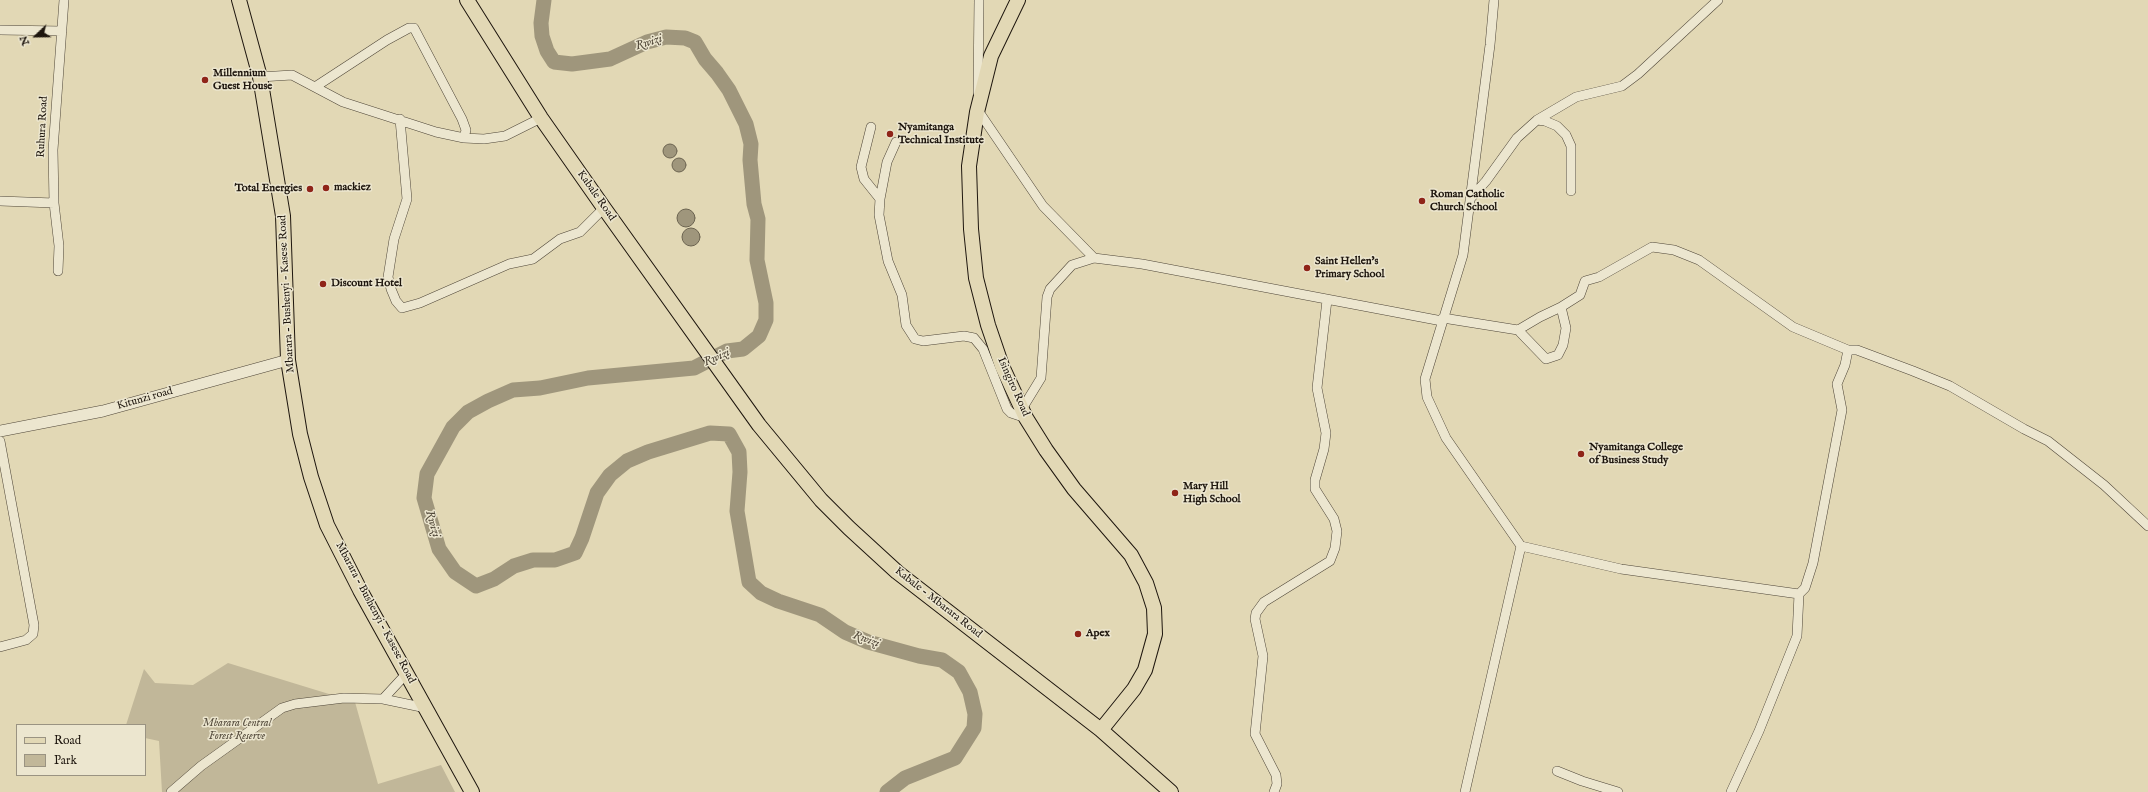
<!DOCTYPE html>
<html>
<head>
<meta charset="utf-8">
<style>
	body { margin:0 }
	#map { position:relative; width:2148px; height:792px; overflow:hidden; background:#e2d8b5; font-family:"IM FELL English",serif }
	canvas { display:block }
	.legend { position:absolute; left:16px; top:724px; width:130px; height:52px; box-sizing:border-box; background:#ece6cf; border:1px solid #9a9382; margin:0; padding:5px 7px; list-style:none; font-size:12px; color:#1e160e }
	.legend li { display:flex; align-items:center; gap:8px; height:20px }
	.legend b { width:20px; border:1px solid #9a9382 }
	.north { position:absolute; left:16px; top:16px; width:40px; height:40px; -webkit-text-stroke:3px #ece6cf; paint-order:stroke; rotate:248deg; font-size:11px; font-weight:700; line-height:16px; text-align:center; color:#1e160e }
	.north::after { content:''; display:block; margin:auto; width:14px; height:18px; background:#1e160e; clip-path:polygon(50% 0,100% 100%,50% 72%,0 100%) }
</style>
</head>
<body>
<div id="map">
<canvas width="2148" height="792"></canvas>
<ul class="legend">
<li><b style="height:5px;background:#e2d8b5"></b>Road</li>
<li><b style="height:11px;background:#c1b799"></b>Park</li>
</ul>
<div class="north">N</div>
</div>
<script>
const ctx = document.querySelector('canvas').getContext('2d');
ctx.lineJoin = 'round';
function paint(path, color) {
  ctx.fillStyle = color;
  ctx.fill(path, 'evenodd');
}
function shape(rows) {
  const path = new Path2D();
  for (const r of rows) {
    if (r.length === 3) {
      path.moveTo(r[0] + r[2], r[1]);
      path.arc(r[0], r[1], r[2], 0, 2 * Math.PI);
      continue;
    }
    path.moveTo(r[0], r[1]);
    for (let i = 2; i < r.length; i += 2) path.lineTo(r[i], r[i + 1]);
  }
  return path;
}
function strokePath(path, color, width, dash) {
  ctx.strokeStyle = color;
  ctx.lineWidth = width;
  ctx.lineCap = dash ? 'butt' : 'round';
  ctx.setLineDash(dash || []);
  ctx.stroke(path);
}
function drawText(font, color, halo, rows, align = 'center') {
  ctx.font = font + ' "IM FELL English",serif';
  ctx.lineWidth = 3;
  ctx.setLineDash([]);
  ctx.textBaseline = 'middle';
  ctx.strokeStyle = halo;
  ctx.fillStyle = color;
  for (const [text, x, y, turn = 0] of rows) {
    ctx.save();
    ctx.translate(x, y);
    ctx.rotate((+turn || 0) * Math.PI / 180);
    ctx.textAlign = isNaN(turn) ? turn : align;
    if (halo) ctx.strokeText(text, 0, 0);
    ctx.fillText(text, 0, 0);
    ctx.restore();
  }
}
paint(shape([
	[228,663,355,702,378,784,441,765,455,792,162,792,159,741,145,738,145,725,126,725,144,669,155,683,193,685]
]), '#c1b799');
const water = shape([
	[670,151,7],
	[679,165,7],
	[686,218,9],
	[691,237,9]
]);
paint(water, '#9f967c');
strokePath(water, '#6b6350', 1);
strokePath(shape([
	[544,0,541,23,542,36,547,51,554,62,572,64,610,59,647,42,666,37,685,38,695,42,705,59,717,73,729,90,746,124,751,144,750,160,754,204,758,219,757,260,766,303,766,320,759,336,743,349,727,351,694,368,588,378,540,388,513,390,488,401,468,412,453,427,427,474,424,498,439,549,455,572,476,586,494,579,514,566,533,560,555,560,575,553,582,538,597,493,610,475,627,461,648,452,710,433,729,434,739,452,740,472,737,511,749,582,761,593,778,601,820,615,845,632,868,642,919,656,942,660,959,672,970,692,975,714,974,728,955,758,905,778,887,792]
]), '#9f967c', 15);
const minor = shape([
	[0,30,62,31],
	[260,77,292,75,343,102,436,132,464,138,484,139,505,136,541,118],
	[315,87,387,40,409,28,414,28,462,119,466,130,464,138],
	[978,93,979,0],
	[977,109,1043,206,1094,258],
	[400,119,407,199,394,239,388,277,391,289,396,301,402,308,420,303,509,264,533,259,560,239,580,232,604,208],
	[1537,120,1545,121,1557,126,1566,135,1571,146,1571,191],
	[871,127,861,167,864,179,880,199],
	[896,142,887,162,880,199,879,215,888,261,902,295,906,325,915,339,923,341,964,336,974,338,983,349,1007,409,1011,413,1026,418],
	[1470,199,1486,181,1517,138,1537,120,1576,97,1622,86,1638,74,1718,0],
	[0,201,54,203,53,150,64,0],
	[54,203,59,246,58,271],
	[1443,318,1518,330,1546,359,1558,355,1563,345,1566,328,1561,307,1580,295,1585,281,1599,277,1652,247,1674,250,1699,260,1793,327,1848,350],
	[1518,330,1540,317,1561,307],
	[1022,409,1041,378,1047,297,1050,289,1072,265,1094,258,1142,264,1442,321],
	[0,441,34,625,33,634,26,640,0,647],
	[1521,546,1621,569,1799,594],
	[383,699,407,673],
	[1557,771,1582,781,1618,792],
	[171,792,201,766,282,708,295,704,344,698,383,699,426,708],
	[1274,792,1277,784,1276,775,1255,734,1263,656,1255,619,1256,613,1264,602,1330,561,1335,548,1337,531,1334,519,1315,489,1315,480,1324,449,1326,433,1317,388,1327,300],
	[1465,792,1521,546,1446,438,1427,397,1425,379,1463,255,1490,45,1494,0],
	[1731,792,1759,731,1797,636,1799,594,1805,588,1813,563,1842,410,1837,384,1845,365,1848,350,1857,350,1913,371,1950,386,2024,429,2048,441,2104,485,2148,526]
]);
const tertiary = shape([
	[0,431,103,411,288,360]
]);
const primary = shape([
	[239,0,260,77,283,216,288,360,300,434,311,477,327,525,360,590,472,792],
	[467,0,541,118,604,208,759,425,821,500,849,528,897,572,1101,730,1171,792],
	[1018,0,991,56,977,112,969,166,971,229,976,278,988,325,1002,366,1026,418,1046,450,1074,489,1131,555,1146,583,1154,608,1155,634,1145,670,1134,689,1101,730]
]);
strokePath(minor, '#4f4638', 10);
strokePath(tertiary, '#4f4638', 12);
strokePath(primary, '#1e160e', 16);
strokePath(minor, '#ece6cf', 9);
strokePath(tertiary, '#ece6cf', 11);
strokePath(primary, '#e2d8b5', 14);
for (const [x, y, r, color] of [
	[205,80,4,"#8f2418"],
	[890,134,4,"#8f2418"],
	[326,188,4,"#8f2418"],
	[310,189,4,"#8f2418"],
	[1422,201,4,"#8f2418"],
	[1307,268,4,"#8f2418"],
	[323,284,4,"#8f2418"],
	[1581,454,4,"#8f2418"],
	[1175,493,4,"#8f2418"],
	[1078,634,4,"#8f2418"]
]) {
  const dot = new Path2D();
  dot.arc(x, y, r, 0, 2 * Math.PI);
  ctx.fillStyle = color;
  ctx.fill(dot);
  strokePath(dot, '#ece6cf', 1.5);
}
drawText('bold 11px', '#1e160e', '#ece6cf', [
	["Millennium",213,74],
	["Guest House",213,87],
	["Nyamitanga",898,128],
	["Technical Institute",898,141],
	["mackiez",334,188],
	["Total Energies",302,189,"right"],
	["Roman Catholic",1430,195],
	["Church School",1430,208],
	["Saint Hellen's",1315,262],
	["Primary School",1315,275],
	["Discount Hotel",331,284],
	["Nyamitanga College",1589,448],
	["of Business Study",1589,461],
	["Mary Hill",1183,487],
	["High School",1183,500],
	["Apex",1086,634]
], 'left');
drawText('11px', '#1e160e', '#ece6cf', [
	["Ruhura Road",43,127,-87],
	["Kabale Road",596,196,55],
	["Mbarara - Bushenyi - Kasese Road",287,294,-93],
	["Isingiro Road",1013,387,66],
	["Kitunzi road",145,399,-16],
	["Kabale - Mbarara Road",938,603,38],
	["Mbarara - Bushenyi - Kasese Road",375,613,62]
]);
drawText('italic 11px', '#574e3f', '#ece6cf', [
	["Mbarara Central",237,724],
	["Forest Reserve",237,737]
]);
drawText('italic 12px', '#52493a', '#ece6cf', [
	["Rwizi",649,43,-18],
	["Rwizi",717,358,-24],
	["Rwizi",432,524,74],
	["Rwizi",866,640,20]
]);
</script>
</body>
</html>
